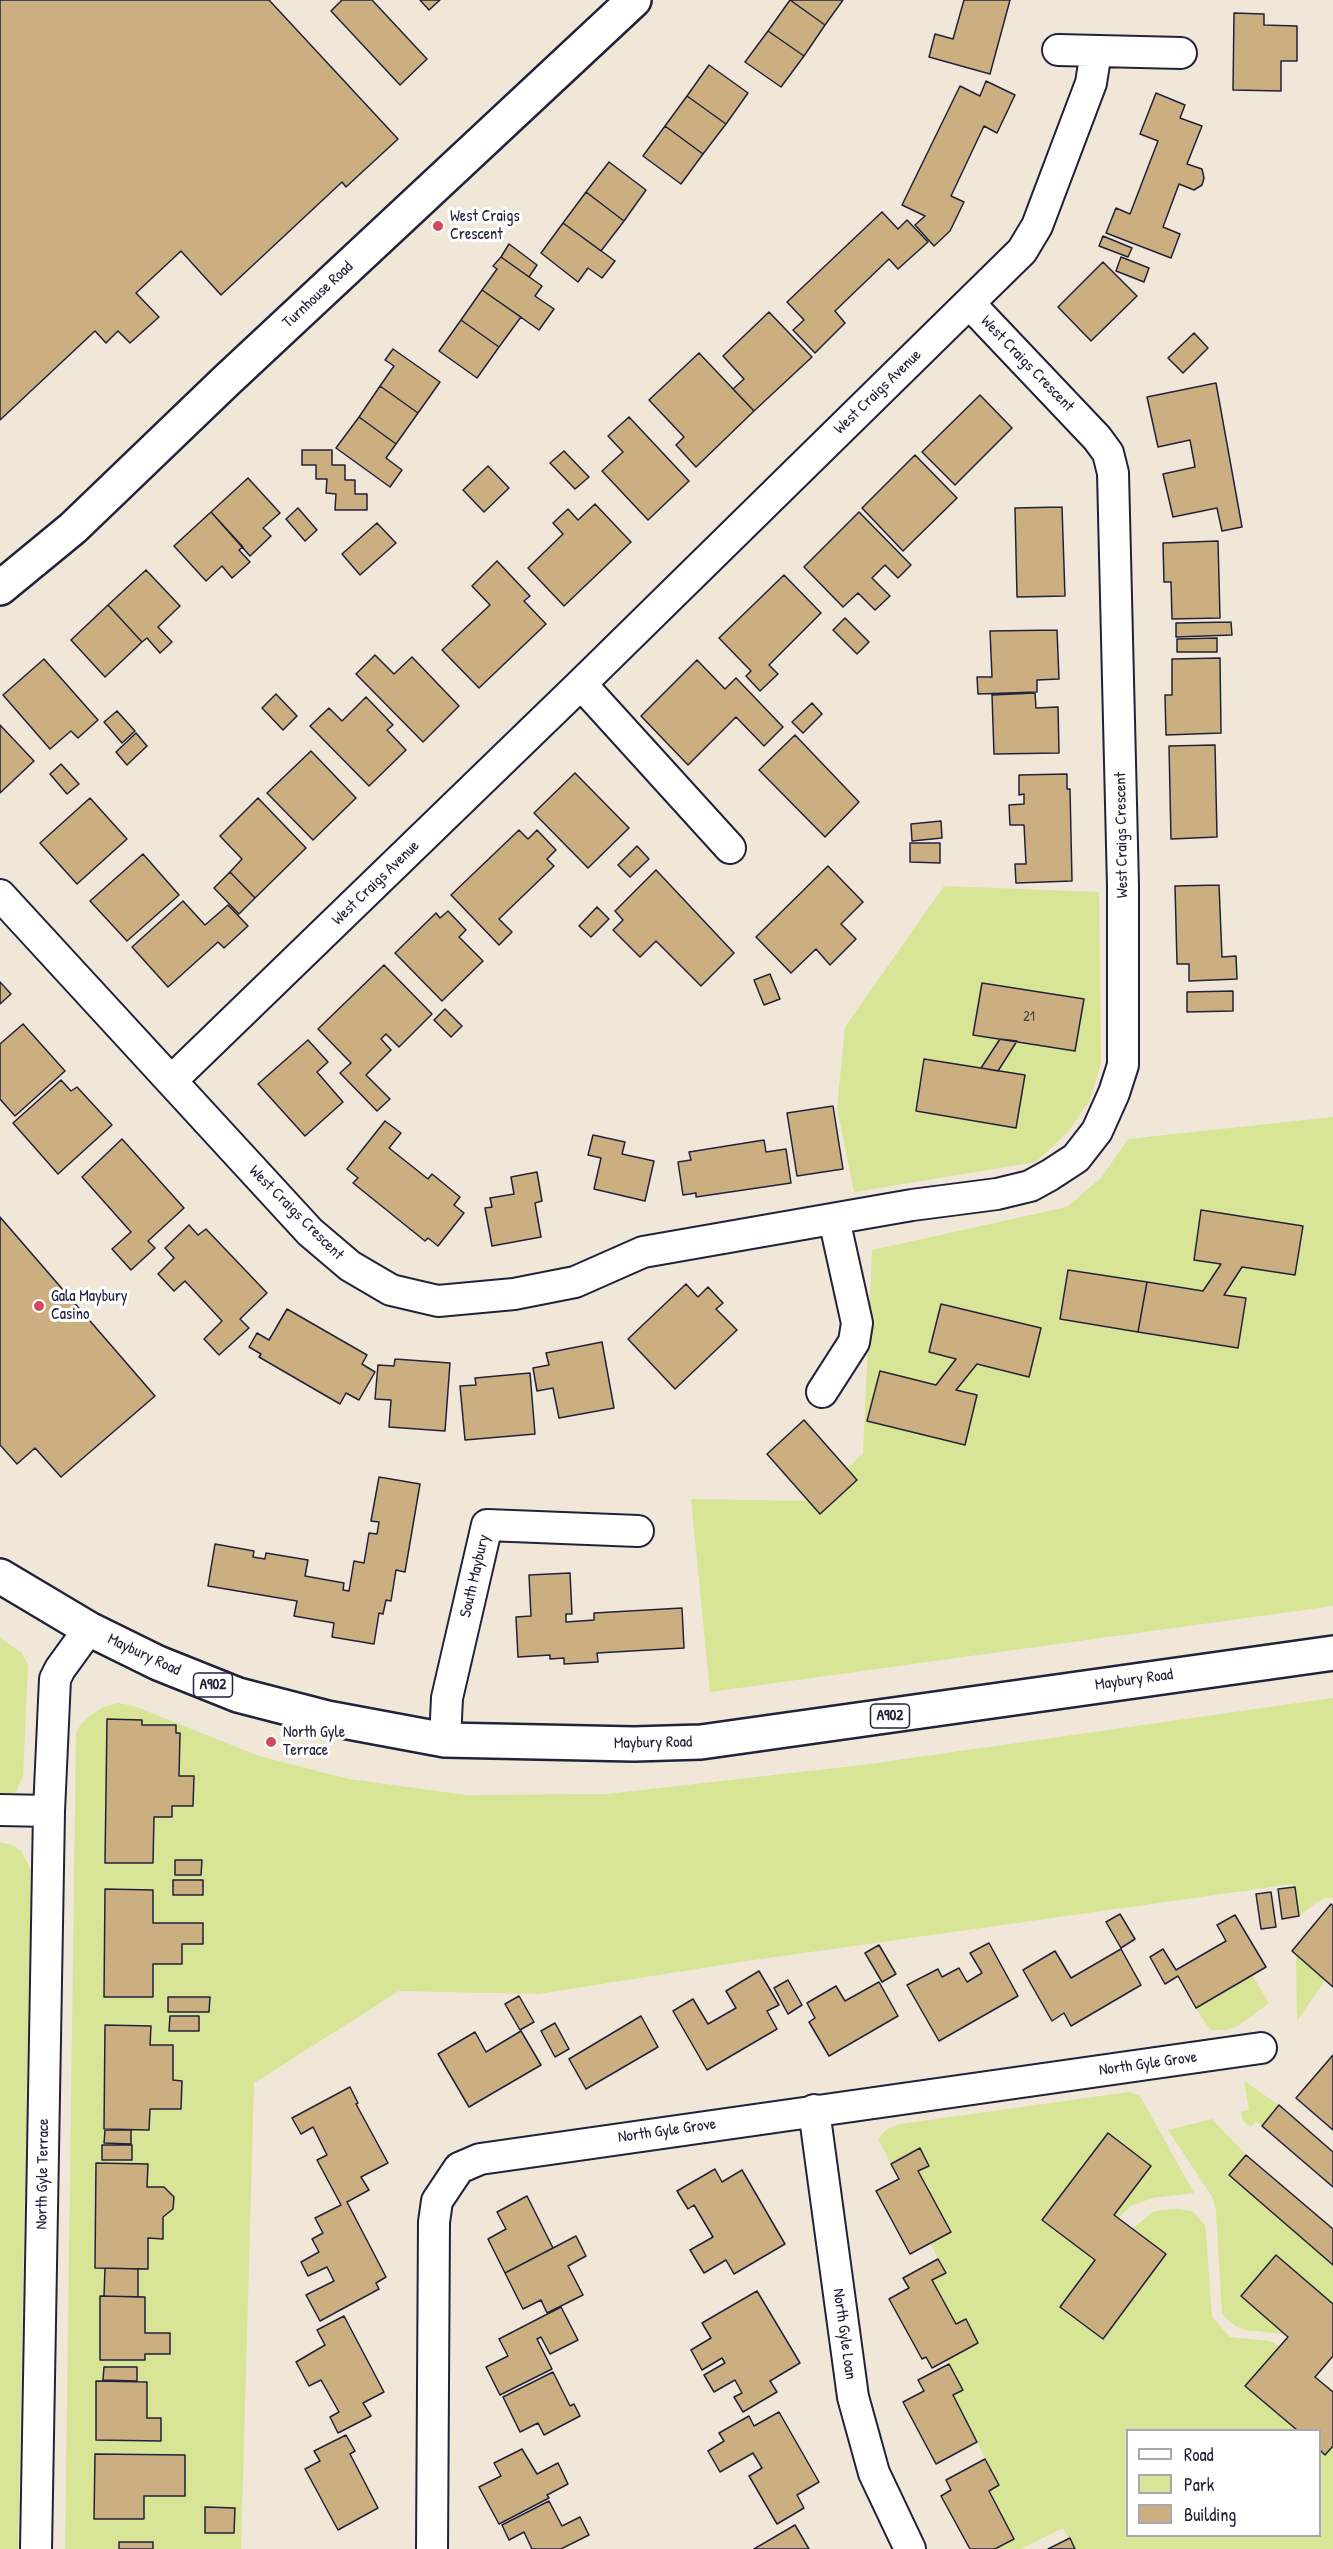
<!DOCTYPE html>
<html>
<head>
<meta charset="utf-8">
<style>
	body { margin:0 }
	#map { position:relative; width:1333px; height:2549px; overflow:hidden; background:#f0e7d9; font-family:"Patrick Hand",sans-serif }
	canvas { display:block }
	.legend { position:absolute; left:1126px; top:2429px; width:195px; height:108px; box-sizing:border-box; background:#fff; border:2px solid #a7a7b1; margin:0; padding:8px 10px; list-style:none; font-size:18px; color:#22223b }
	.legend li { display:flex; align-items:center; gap:12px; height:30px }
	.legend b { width:30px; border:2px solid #a7a7b1 }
</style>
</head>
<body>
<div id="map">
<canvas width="1333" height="2549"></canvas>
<ul class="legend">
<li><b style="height:8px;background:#fff"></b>Road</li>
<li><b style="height:16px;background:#d8e496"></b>Park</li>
<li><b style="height:16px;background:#ccaf81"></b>Building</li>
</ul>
</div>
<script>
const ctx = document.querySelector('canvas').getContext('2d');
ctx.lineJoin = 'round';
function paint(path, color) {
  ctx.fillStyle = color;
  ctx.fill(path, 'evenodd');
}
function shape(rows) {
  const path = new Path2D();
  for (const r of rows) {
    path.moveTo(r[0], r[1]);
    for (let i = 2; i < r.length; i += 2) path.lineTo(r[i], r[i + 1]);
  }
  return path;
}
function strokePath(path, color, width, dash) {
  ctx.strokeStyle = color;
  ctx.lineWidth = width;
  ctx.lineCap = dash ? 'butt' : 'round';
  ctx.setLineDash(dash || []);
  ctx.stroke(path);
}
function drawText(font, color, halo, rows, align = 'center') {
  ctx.font = font + ' "Patrick Hand",sans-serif';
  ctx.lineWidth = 6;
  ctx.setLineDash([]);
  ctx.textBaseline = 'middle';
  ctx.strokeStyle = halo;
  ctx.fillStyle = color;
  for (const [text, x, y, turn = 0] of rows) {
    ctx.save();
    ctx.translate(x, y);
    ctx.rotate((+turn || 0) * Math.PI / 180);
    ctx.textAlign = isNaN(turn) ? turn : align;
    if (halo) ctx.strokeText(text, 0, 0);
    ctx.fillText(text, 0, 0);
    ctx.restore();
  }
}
paint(shape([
	[944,886,1099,892,1101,1063,1090,1100,1068,1132,1036,1162,854,1192,837,1108,845,1027],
	[1333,1117,1333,1606,710,1692,691,1499,808,1501,863,1454,872,1250,1067,1207,1101,1178,1128,1139],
	[0,1638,22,1653,28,1665,23,1776,16,1792,0,1799],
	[1333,1698,1333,1898,1325,1898,1317,1902,1299,1916,1293,1884,740,1962,539,1994,399,1991,254,2083,241,2549,65,2549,76,1733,81,1724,91,1715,103,1707,118,1703,134,1706,259,1756,349,1779,466,1795,607,1794,862,1765],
	[0,1842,14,1846,21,1851,31,1870,18,2549,0,2549],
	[1296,1955,1325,1980,1297,2021],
	[1252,1975,1269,2003,1238,2026,1226,2030,1210,2030,1196,2008],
	[1244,2081,1279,2105,1262,2126,1256,2121,1250,2127,1243,2121,1241,2111,1249,2110],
	[1129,2092,1140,2096,1194,2193,1152,2198,1131,2206,1118,2218,1132,2229,1154,2211,1177,2209,1192,2211,1198,2217,1205,2225,1206,2233,1212,2317,1230,2337,1269,2341,1280,2346,1245,2386,1297,2430,1128,2430,1128,2536,1320,2536,1320,2450,1325,2455,1333,2446,1333,2549,1075,2549,1063,2528,1021,2549,995,2549,1014,2539,989,2491,999,2485,953,2395,963,2389,947,2360,978,2343,966,2320,956,2324,932,2280,945,2272,930,2243,950,2232,918,2171,929,2166,919,2149,891,2164,878,2139,887,2129,900,2124],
	[1212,2119,1246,2155,1229,2175,1333,2265,1333,2304,1276,2255,1241,2296,1284,2334,1245,2330,1235,2326,1222,2314,1216,2211,1213,2198,1168,2130]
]), '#d8e496');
const building = shape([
	[0,0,269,0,398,139,346,187,342,182,221,295,181,251,136,293,159,317,130,343,118,331,106,343,95,331,0,420,0,0],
	[342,0,372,0,427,59,400,85,331,11,342,0],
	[420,0,440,0,429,10,420,0],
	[790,0,843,0,825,25,790,0],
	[790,0,825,25,804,56,768,31,790,0],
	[964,0,1010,0,990,74,929,57,935,34,953,39,964,0],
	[1234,13,1264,14,1264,25,1297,26,1297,61,1281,61,1281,91,1233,90,1234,13],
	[768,31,804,56,781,87,745,62,768,31],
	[709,65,748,93,726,124,687,96,709,65],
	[986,81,1015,95,997,133,984,126,951,196,964,202,950,231,934,246,915,225,925,216,902,205,960,86,980,96,986,81],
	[1156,93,1185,105,1180,118,1202,126,1187,164,1202,169,1204,178,1202,185,1194,190,1179,184,1163,227,1180,234,1171,258,1106,233,1116,208,1130,214,1158,141,1140,134,1156,93],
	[687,96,726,124,703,154,665,126,687,96],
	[665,126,703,154,681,184,643,156,665,126],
	[609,162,646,190,624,221,586,192,609,162],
	[586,192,624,221,601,251,563,223,586,192],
	[882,212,898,229,907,220,928,242,898,269,889,259,835,311,845,323,815,353,793,330,804,320,787,302,882,212],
	[563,223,615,261,602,278,588,268,578,282,541,253,563,223],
	[1103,236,1132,248,1128,257,1099,246,1103,236],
	[509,244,537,265,529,277,501,257,509,244],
	[501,257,542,286,535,296,554,309,539,330,482,290,497,269,493,266,501,257],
	[1121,257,1149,268,1144,282,1116,271,1121,257],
	[1103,262,1137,296,1091,341,1058,307,1103,262],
	[482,290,521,317,499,347,461,320,482,290],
	[769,312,812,357,754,411,733,389,744,379,723,356,769,312],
	[461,320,499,347,477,378,439,351,461,320],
	[1194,333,1208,348,1183,373,1168,358,1194,333],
	[393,349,440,382,418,413,380,386,394,366,385,360,393,349],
	[699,353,754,411,696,467,676,445,684,437,649,400,699,353],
	[1216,383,1242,527,1222,531,1217,508,1173,517,1163,474,1195,467,1190,440,1158,447,1147,397,1216,383],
	[380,386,418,413,396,444,359,417,380,386],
	[980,395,1012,428,955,485,922,452,980,395],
	[359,417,396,444,386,458,402,470,390,487,336,448,359,417],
	[629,417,689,481,648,520,602,471,623,452,608,436,629,417],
	[302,450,332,450,332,465,345,465,345,480,355,480,355,494,367,494,367,510,335,510,336,494,326,493,327,479,316,479,316,465,302,465,302,450],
	[564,451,589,477,575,489,550,463,564,451],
	[915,455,957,498,903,551,862,508,915,455],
	[488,466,509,488,484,512,463,490,488,466],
	[248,478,280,513,263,528,271,536,250,556,211,512,248,478],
	[595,504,631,542,564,606,528,568,563,534,553,523,568,509,578,520,595,504],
	[1062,507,1065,596,1017,597,1015,508,1062,507],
	[298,508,317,530,305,541,286,519,298,508],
	[211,512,243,547,239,550,250,562,232,578,222,566,206,581,174,546,211,512],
	[859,512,911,565,898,578,885,565,872,578,890,596,875,610,858,593,843,607,804,567,859,512],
	[377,523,396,543,360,575,342,554,377,523],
	[1218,541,1220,618,1172,619,1171,582,1164,582,1163,543,1218,541],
	[497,561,530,596,524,601,546,624,479,688,442,650,490,605,472,586,497,561],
	[146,570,180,606,158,627,172,642,160,653,147,638,142,642,108,605,146,570],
	[784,575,821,613,769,665,778,674,760,691,746,676,751,671,719,638,784,575],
	[108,605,142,642,105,677,71,640,108,605],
	[845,618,869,642,857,654,833,630,845,618],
	[1231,622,1232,635,1176,637,1176,623,1231,622],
	[1057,630,1059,679,1037,680,1037,692,978,694,977,677,992,677,990,631,1057,630],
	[1217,638,1217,652,1177,652,1177,639,1217,638],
	[375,655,394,674,412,657,459,706,423,742,356,674,375,655],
	[1220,658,1221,733,1166,735,1165,695,1172,695,1172,659,1220,658],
	[44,659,98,720,78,738,71,731,50,749,3,695,44,659],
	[697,660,725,689,736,678,783,727,764,746,736,717,688,765,641,716,697,660],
	[1035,693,1036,708,1058,707,1059,753,994,754,992,695,1035,693],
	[276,694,297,716,283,730,262,708,276,694],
	[366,697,393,725,387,730,406,750,369,786,310,726,329,708,342,721,366,697],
	[812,703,822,714,803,733,792,722,812,703],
	[117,711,135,731,122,743,104,722,117,711],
	[0,725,34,761,0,793,0,725],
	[136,733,147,746,127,765,116,752,136,733],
	[795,735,859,802,825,837,759,770,795,735],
	[1215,745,1217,837,1171,839,1169,746,1215,745],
	[311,751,356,798,313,840,267,793,311,751],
	[61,764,79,784,67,794,50,774,61,764],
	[575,773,629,828,588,868,534,813,575,773],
	[1067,774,1067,789,1070,789,1072,881,1016,883,1015,864,1026,864,1024,825,1010,825,1009,805,1024,804,1024,794,1019,795,1019,775,1067,774],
	[90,798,127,839,77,884,40,843,90,798],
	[258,798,306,848,255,898,230,872,242,859,220,836,258,798],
	[941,821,942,838,912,841,911,824,941,821],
	[519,830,528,839,537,830,556,850,547,859,554,866,499,919,512,932,499,945,451,895,519,830],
	[910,843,940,843,940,863,910,862,910,843],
	[637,846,649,859,630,877,618,865,637,846],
	[143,854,179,895,127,941,90,901,143,854],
	[828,866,863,902,841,924,856,939,830,965,816,949,791,973,756,937,828,866],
	[656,870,734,953,701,986,656,941,640,957,613,930,623,920,615,911,656,870],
	[230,872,255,898,239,914,214,888,230,872],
	[1219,885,1222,957,1236,956,1237,979,1189,981,1189,964,1177,964,1175,886,1219,885],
	[183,901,205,925,228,905,248,926,224,948,218,942,168,987,132,947,183,901],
	[597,907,609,919,591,937,579,926,597,907],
	[448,911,466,930,459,937,483,961,442,1001,395,953,436,913,440,918,448,911],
	[384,965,432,1014,399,1047,386,1034,381,1039,391,1050,366,1075,390,1099,377,1111,340,1073,351,1063,318,1029,384,965],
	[770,974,780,999,764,1005,754,980,770,974],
	[0,982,11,994,0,1004,0,982],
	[982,983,1084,999,1075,1051,973,1035,982,983],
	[1233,991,1233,1011,1187,1012,1187,992,1233,991],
	[445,1009,462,1026,451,1037,434,1020,445,1009],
	[23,1024,65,1071,15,1116,0,1099,0,1044,23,1024],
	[1000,1039,1017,1041,998,1071,981,1068,1000,1039],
	[308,1040,328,1062,317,1072,343,1102,305,1136,258,1084,308,1040],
	[924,1059,1025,1075,1016,1128,916,1111,924,1059],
	[61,1080,71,1091,77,1087,112,1125,58,1174,13,1123,61,1080],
	[833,1106,843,1169,797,1176,787,1113,833,1106],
	[385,1121,401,1133,389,1148,428,1179,432,1174,460,1197,454,1205,464,1213,438,1246,428,1238,425,1241,353,1183,358,1178,347,1169,385,1121],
	[593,1135,625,1142,622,1154,654,1161,645,1201,594,1189,601,1158,588,1155,593,1135],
	[122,1139,184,1208,148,1241,155,1248,131,1270,112,1249,131,1232,82,1177,122,1139],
	[764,1140,766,1152,786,1149,791,1183,696,1197,696,1193,683,1195,678,1162,691,1160,689,1152,764,1140],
	[537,1172,542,1201,535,1203,541,1237,492,1246,485,1208,492,1207,490,1198,514,1194,511,1177,537,1172],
	[1201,1210,1303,1226,1295,1275,1242,1267,1224,1295,1246,1298,1238,1348,1138,1332,1147,1282,1203,1291,1221,1264,1194,1260,1201,1210],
	[0,1217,155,1396,61,1477,35,1448,17,1464,0,1445,0,1217],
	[189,1225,198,1235,206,1229,267,1293,240,1319,249,1328,219,1355,204,1339,222,1321,185,1281,174,1291,158,1274,174,1258,165,1248,189,1225],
	[1068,1270,1147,1282,1138,1332,1060,1319,1068,1270],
	[686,1284,698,1297,708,1287,723,1303,716,1309,737,1330,675,1389,628,1339,686,1284],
	[941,1304,1041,1328,1029,1377,977,1364,956,1390,977,1395,965,1445,867,1421,880,1371,936,1385,956,1359,929,1352,941,1304],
	[287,1309,367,1355,362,1364,375,1372,359,1400,346,1393,340,1404,259,1357,261,1354,249,1347,257,1333,269,1340,287,1309],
	[602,1342,614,1408,559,1418,553,1388,537,1391,533,1368,549,1365,546,1353,602,1342],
	[395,1359,450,1363,445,1431,389,1427,391,1400,375,1399,378,1365,394,1366,395,1359],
	[530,1373,535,1434,465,1440,460,1386,476,1385,475,1378,530,1373],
	[804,1420,857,1480,820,1514,767,1454,804,1420],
	[379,1477,420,1484,405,1572,396,1570,391,1601,386,1600,383,1614,379,1613,374,1644,332,1637,334,1623,294,1616,297,1601,208,1586,215,1544,254,1551,253,1557,265,1559,266,1553,308,1560,305,1576,344,1583,343,1590,349,1591,354,1561,364,1563,369,1533,377,1534,379,1522,371,1521,379,1477],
	[570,1573,572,1614,566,1614,566,1622,594,1620,594,1613,682,1608,684,1648,597,1653,598,1662,564,1664,564,1658,550,1659,550,1655,518,1657,516,1617,531,1616,529,1575,570,1573],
	[107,1719,142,1720,142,1725,176,1725,176,1733,180,1733,179,1776,194,1776,193,1806,172,1806,172,1817,154,1817,153,1863,105,1863,107,1719],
	[175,1860,202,1860,201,1875,175,1875,175,1860],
	[173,1880,203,1880,203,1895,173,1895,173,1880],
	[1295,1887,1299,1916,1282,1919,1278,1889,1295,1887],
	[105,1889,153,1890,153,1923,203,1923,203,1944,182,1944,182,1964,153,1964,153,1997,104,1997,105,1889],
	[1271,1892,1276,1927,1261,1929,1256,1894,1271,1892],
	[1331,1904,1333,1906,1333,1987,1292,1951,1331,1904],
	[1120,1914,1135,1939,1121,1948,1106,1922,1120,1914],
	[1235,1915,1266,1967,1196,2008,1178,1976,1165,1984,1150,1957,1163,1949,1176,1970,1226,1941,1217,1925,1235,1915],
	[989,1943,1018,1996,939,2041,907,1985,938,1969,942,1977,959,1968,967,1982,982,1973,970,1953,989,1943],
	[879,1945,896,1974,882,1982,865,1953,879,1945],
	[1121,1949,1141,1985,1071,2026,1064,2013,1052,2021,1023,1970,1055,1951,1071,1978,1121,1949],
	[759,1971,779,2005,767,2011,777,2029,707,2070,673,2011,693,1999,708,2024,736,2008,726,1991,759,1971],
	[788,1980,802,2005,788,2014,774,1988,788,1980],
	[879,1982,898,2016,829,2056,809,2022,815,2018,807,2003,836,1986,845,2001,879,1982],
	[519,1996,534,2022,520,2030,505,2004,519,1996],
	[168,1997,210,1997,209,2012,168,2012,168,1997],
	[170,2016,199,2016,199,2031,169,2031,170,2016],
	[641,2016,658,2047,586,2089,569,2059,641,2016],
	[555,2023,569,2049,555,2057,541,2031,555,2023],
	[105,2025,151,2026,150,2045,173,2045,173,2080,182,2081,181,2109,150,2109,149,2130,104,2129,105,2025],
	[521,2031,541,2065,469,2107,438,2054,475,2032,486,2052,521,2031],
	[1333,2055,1333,2130,1296,2098,1333,2055],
	[350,2087,358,2103,356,2104,388,2163,361,2177,369,2190,347,2202,386,2277,376,2283,379,2289,320,2321,306,2295,334,2281,327,2267,308,2276,301,2262,319,2252,312,2239,323,2233,315,2218,341,2205,317,2160,327,2155,313,2127,301,2134,292,2118,350,2087],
	[1279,2105,1333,2152,1333,2187,1262,2126,1279,2105],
	[105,2130,131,2130,131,2144,104,2143,105,2130],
	[1108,2133,1151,2166,1114,2215,1166,2254,1103,2339,1060,2307,1095,2260,1042,2220,1108,2133],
	[102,2145,132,2145,132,2160,102,2160,102,2145],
	[920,2148,929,2166,918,2171,951,2232,910,2254,876,2191,899,2179,891,2164,920,2148],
	[1246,2155,1333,2229,1333,2265,1229,2175,1246,2155],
	[96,2163,148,2164,147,2187,164,2187,174,2197,173,2209,163,2217,163,2239,148,2238,148,2269,95,2268,96,2163],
	[715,2169,722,2182,742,2170,785,2244,734,2274,726,2260,704,2273,690,2250,713,2237,694,2205,688,2209,677,2191,715,2169],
	[527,2196,553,2248,505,2273,488,2239,506,2229,497,2212,527,2196],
	[576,2236,586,2256,568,2266,583,2295,547,2313,541,2300,523,2309,505,2273,576,2236],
	[1276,2255,1333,2304,1333,2356,1315,2377,1333,2392,1333,2446,1325,2455,1320,2450,1320,2430,1297,2430,1245,2386,1288,2337,1241,2296,1276,2255],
	[938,2259,946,2273,932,2280,956,2324,966,2319,978,2343,932,2368,926,2357,922,2359,889,2299,909,2288,903,2278,938,2259],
	[105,2268,138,2269,138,2297,104,2296,105,2268],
	[757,2291,800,2363,770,2381,777,2392,743,2412,734,2397,742,2393,735,2380,714,2392,704,2375,725,2363,722,2358,702,2370,691,2350,711,2338,702,2323,757,2291],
	[100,2296,145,2297,145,2333,170,2333,170,2354,145,2354,145,2360,100,2360,100,2296],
	[561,2307,578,2340,550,2354,541,2337,537,2339,552,2369,500,2395,486,2367,508,2356,499,2339,561,2307],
	[344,2316,384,2392,363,2403,371,2416,338,2433,330,2417,339,2412,321,2380,309,2386,296,2362,325,2345,317,2330,344,2316],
	[949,2364,963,2390,953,2395,977,2442,936,2464,903,2402,924,2391,918,2380,949,2364],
	[104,2367,137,2367,137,2381,103,2380,104,2367],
	[553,2372,570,2406,574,2404,580,2416,544,2435,538,2423,520,2432,503,2397,553,2372],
	[96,2381,147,2382,147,2418,161,2418,161,2441,96,2440,96,2381],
	[779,2412,819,2482,797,2495,804,2508,777,2524,749,2476,762,2468,753,2453,720,2472,708,2451,724,2441,719,2433,749,2416,754,2426,779,2412],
	[346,2435,355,2451,350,2454,378,2508,338,2530,305,2469,320,2461,314,2451,346,2435],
	[522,2449,537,2474,558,2463,568,2484,547,2495,549,2498,499,2524,479,2487,501,2476,494,2463,522,2449],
	[95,2454,185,2455,185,2496,144,2496,144,2519,94,2519,95,2454],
	[985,2459,999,2485,989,2491,1014,2539,995,2549,970,2549,941,2496,951,2490,946,2480,985,2459],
	[549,2501,562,2526,580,2517,589,2535,561,2549,532,2549,524,2532,509,2540,502,2525,549,2501],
	[205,2507,235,2508,234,2533,205,2533,205,2507],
	[795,2525,809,2549,754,2549,795,2525],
	[1070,2538,1075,2549,1048,2549,1070,2538],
	[119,2542,153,2542,153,2549,119,2549,119,2542]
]);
paint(building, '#ccaf81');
strokePath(building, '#22223b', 1.5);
const street = shape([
	[1058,50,1181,53],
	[581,684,730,848],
	[0,895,310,1232,350,1266,391,1290,438,1301,514,1294,575,1282,643,1252,912,1205,997,1194,1030,1186,1050,1175,1076,1158,1097,1131,1114,1093,1123,1065,1123,886,1113,473,1108,453,1097,438,969,303],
	[171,1081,581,684,1022,251,1037,226,1091,83,1096,51],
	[822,1392,854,1342,857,1323,834,1219],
	[445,1740,447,1698,487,1525,638,1531],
	[0,1810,49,1811],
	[814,2110,853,2397,874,2473,910,2549],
	[36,2549,49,1811,55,1679,60,1669,89,1629],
	[432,2549,434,2222,437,2201,459,2168,480,2159,1261,2048]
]);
const secondary = shape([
	[0,588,73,528,226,381,634,0]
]);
const primary = shape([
	[0,1576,89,1629,158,1663,238,1695,327,1718,445,1740,634,1744,701,1742,1333,1653]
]);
strokePath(street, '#22223b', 34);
strokePath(secondary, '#22223b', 38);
strokePath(primary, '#22223b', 38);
strokePath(street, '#fff', 30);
strokePath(secondary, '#fff', 33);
strokePath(primary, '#fff', 33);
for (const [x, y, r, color] of [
	[438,226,6,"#d1495b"],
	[39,1306,6,"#d1495b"],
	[271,1742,6,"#d1495b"]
]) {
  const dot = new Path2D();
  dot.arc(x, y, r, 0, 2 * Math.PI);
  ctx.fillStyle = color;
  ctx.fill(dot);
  strokePath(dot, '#fff', 2);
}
drawText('14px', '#4c454c', null, [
	["21",1029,1017]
]);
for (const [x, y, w] of [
	[213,1685,39],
	[890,1716,39]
]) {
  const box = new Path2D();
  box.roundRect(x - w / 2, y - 12, w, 24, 4.5);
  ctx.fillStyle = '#fff';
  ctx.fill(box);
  strokePath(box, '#22223b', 1.5);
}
drawText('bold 15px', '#22223b', null, [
	["A902",213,1685],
	["A902",890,1716]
]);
drawText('16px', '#22223b', '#fff', [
	["West Craigs",450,217],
	["Crescent",450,235],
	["Gala Maybury",51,1297],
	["Casino",51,1315],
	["North Gyle",283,1733],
	["Terrace",283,1751]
], 'left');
drawText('16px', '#22223b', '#fff', [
	["Turnhouse Road",318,295,-43],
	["West Craigs Crescent",1027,364,46],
	["West Craigs Avenue",878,392,-44],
	["West Craigs Crescent",1122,835,-91],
	["West Craigs Avenue",376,883,-44],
	["West Craigs Crescent",296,1213,45],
	["South Maybury",475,1576,-77],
	["Maybury Road",144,1655,25],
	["Maybury Road",1134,1680,-8],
	["Maybury Road",653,1743,-1],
	["North Gyle Grove",1148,2064,-8],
	["North Gyle Grove",667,2131,-8],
	["North Gyle Terrace",43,2174,-89],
	["North Gyle Loan",844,2334,82]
]);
</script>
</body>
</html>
